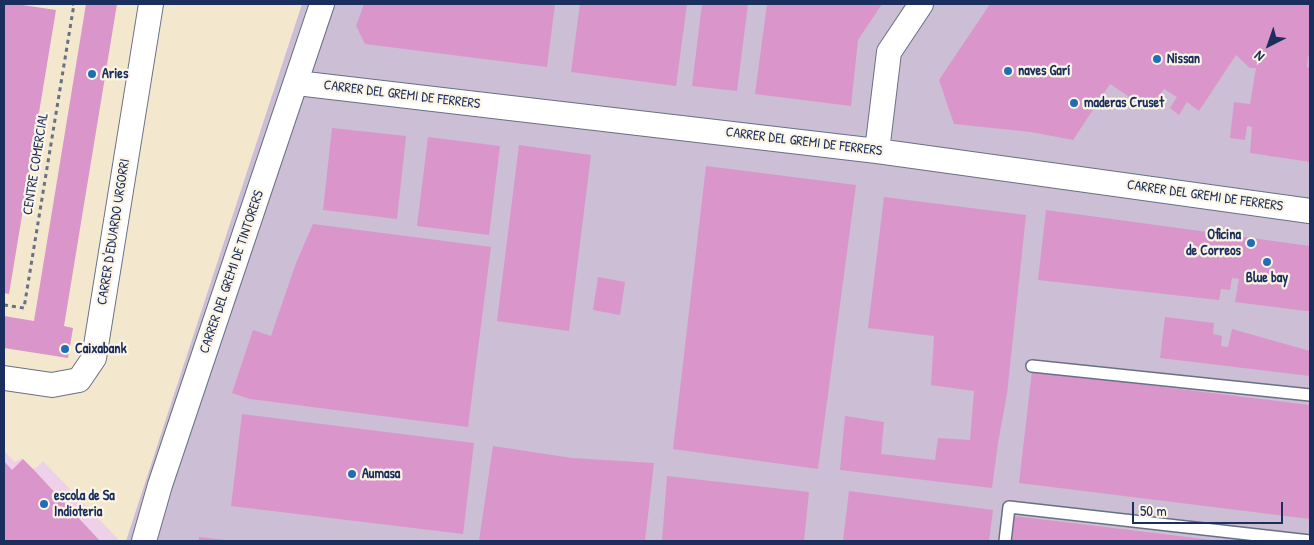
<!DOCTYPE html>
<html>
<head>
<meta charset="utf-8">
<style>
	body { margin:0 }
	#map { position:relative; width:1314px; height:545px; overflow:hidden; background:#f3e8cd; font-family:"Patrick Hand",sans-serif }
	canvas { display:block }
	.frame { position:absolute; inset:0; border:5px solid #1b2f5e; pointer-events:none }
	.north { position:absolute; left:1244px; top:20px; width:50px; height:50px; -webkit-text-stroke:4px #fcf5e5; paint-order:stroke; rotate:221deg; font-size:14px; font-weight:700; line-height:20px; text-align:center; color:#1b2f5e }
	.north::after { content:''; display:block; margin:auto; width:18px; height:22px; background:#1b2f5e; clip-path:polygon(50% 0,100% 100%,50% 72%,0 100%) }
	.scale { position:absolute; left:1132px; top:502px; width:151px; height:22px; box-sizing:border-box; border:2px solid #1b2f5e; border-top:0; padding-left:6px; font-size:15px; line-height:18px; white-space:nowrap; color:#1b2f5e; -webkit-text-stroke:4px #fcf5e5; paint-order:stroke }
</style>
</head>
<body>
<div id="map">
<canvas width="1314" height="545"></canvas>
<div class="frame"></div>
<div class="north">N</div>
<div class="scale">50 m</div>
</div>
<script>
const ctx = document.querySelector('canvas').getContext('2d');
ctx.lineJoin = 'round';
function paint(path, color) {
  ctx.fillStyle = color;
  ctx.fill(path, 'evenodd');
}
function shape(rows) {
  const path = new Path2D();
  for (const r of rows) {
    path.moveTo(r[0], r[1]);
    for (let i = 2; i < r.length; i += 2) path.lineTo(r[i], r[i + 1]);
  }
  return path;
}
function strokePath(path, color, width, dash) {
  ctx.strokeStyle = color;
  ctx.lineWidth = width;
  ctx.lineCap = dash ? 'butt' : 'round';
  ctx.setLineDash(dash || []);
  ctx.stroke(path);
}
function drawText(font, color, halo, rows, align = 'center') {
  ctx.font = font + ' "Patrick Hand",sans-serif';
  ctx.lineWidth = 4.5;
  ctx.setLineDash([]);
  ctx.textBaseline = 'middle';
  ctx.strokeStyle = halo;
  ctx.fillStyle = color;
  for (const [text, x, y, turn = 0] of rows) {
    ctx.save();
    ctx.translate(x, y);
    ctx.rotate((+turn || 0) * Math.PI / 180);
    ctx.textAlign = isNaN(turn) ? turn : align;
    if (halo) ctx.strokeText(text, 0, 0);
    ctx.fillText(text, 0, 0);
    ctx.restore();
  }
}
paint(shape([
	[4,451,15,462,21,458,32,469,36,468,43,461,118,539,117,541,4,541]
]), '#eed0e8');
paint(shape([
	[302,4,1310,4,1310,541,126,541]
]), '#ccbed4');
paint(shape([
	[4,4,16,4,56,10,9,294,4,293],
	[86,4,117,4,64,326,73,328,68,358,4,348,4,316,34,321],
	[364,4,555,4,547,67,365,44,356,26],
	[580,4,687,4,676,86,571,72],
	[702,4,748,4,737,91,692,86],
	[767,4,882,4,858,40,851,106,755,94],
	[990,4,1310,4,1310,57,1308,56,1307,67,1310,68,1310,162,1250,153,1252,127,1247,126,1245,140,1230,138,1234,102,1250,104,1256,68,1250,68,1236,55,1199,111,1187,102,1179,115,1170,108,1177,97,1164,89,1149,110,1110,84,1073,140,1031,132,954,124,939,80],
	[332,128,406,136,397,219,323,210],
	[428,137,500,146,489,235,417,226],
	[519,145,591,155,569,331,497,321],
	[706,166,856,185,818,469,673,449],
	[884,197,1026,215,1007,394,998,443,992,488,840,470,845,416,884,422,881,454,935,460,938,438,970,440,974,391,931,385,934,336,868,328],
	[1046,210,1310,246,1310,311,1306,311,1235,302,1239,279,1232,278,1230,290,1221,289,1219,300,1038,280],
	[313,224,491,247,468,427,250,399,232,393,253,330,271,336,296,263],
	[598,277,625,282,620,315,593,310],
	[1165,317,1214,323,1213,334,1222,336,1221,346,1228,347,1232,329,1310,351,1310,376,1160,358],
	[1032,371,1310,405,1310,519,1019,483],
	[242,414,474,443,463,534,231,506],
	[493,446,572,458,654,463,645,541,479,541],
	[23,459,33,469,100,541,4,541,4,461,12,470],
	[667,476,809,492,804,541,662,541],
	[849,491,993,510,989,541,843,541],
	[1014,516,1212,540,1212,541,1012,541],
	[199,537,225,540,225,541,199,541]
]), '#da96ca');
const lane = shape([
	[1032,366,1310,395],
	[1005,541,1009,507,1310,541]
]);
const street = shape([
	[297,83,877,151,1310,211],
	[877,151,889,52,921,4],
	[4,378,52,385,79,380,94,358,151,4],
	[144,541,160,485,322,4]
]);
strokePath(lane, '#677085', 14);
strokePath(street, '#677085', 26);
strokePath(shape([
	[4,305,24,308,74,4,72,4]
]), '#677085', 3, [4, 4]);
strokePath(lane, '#fff', 11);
strokePath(street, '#fff', 24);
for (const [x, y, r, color] of [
	[1157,59,5,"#1f6fb2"],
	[1008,71,5,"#1f6fb2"],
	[92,74,5,"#1f6fb2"],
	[1074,103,5,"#1f6fb2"],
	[1251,243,5,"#1f6fb2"],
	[1267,262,5,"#1f6fb2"],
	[65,349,5,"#1f6fb2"],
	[352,474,5,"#1f6fb2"],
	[44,504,5,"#1f6fb2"]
]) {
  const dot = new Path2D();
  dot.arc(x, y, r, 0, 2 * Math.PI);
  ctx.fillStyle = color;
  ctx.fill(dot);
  strokePath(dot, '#fcf5e5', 2);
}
drawText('bold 14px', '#1b2f5e', '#fcf5e5', [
	["Nissan",1167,59],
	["naves Garí",1018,71],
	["Aries",102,74],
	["maderas Cruset",1084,103],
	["Oficina",1241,235,"right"],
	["de Correos",1241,251,"right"],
	["Blue bay",1267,278,"center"],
	["Caixabank",75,349],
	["Aumasa",362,474],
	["escola de Sa",54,496],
	["Indioteria",54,512]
], 'left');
drawText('14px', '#1b2f5e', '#fcf5e5', [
	["CARRER DEL GREMI DE FERRERS",402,95,7],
	["CARRER DEL GREMI DE FERRERS",804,142,7],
	["CENTRE COMERCIAL",36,164,-81],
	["CARRER DEL GREMI DE FERRERS",1205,196,8],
	["CARRER D'EDUARDO URGORRI",114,232,-81],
	["CARRER DEL GREMI DE TINTORERS",232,272,-71]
]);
</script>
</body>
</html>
